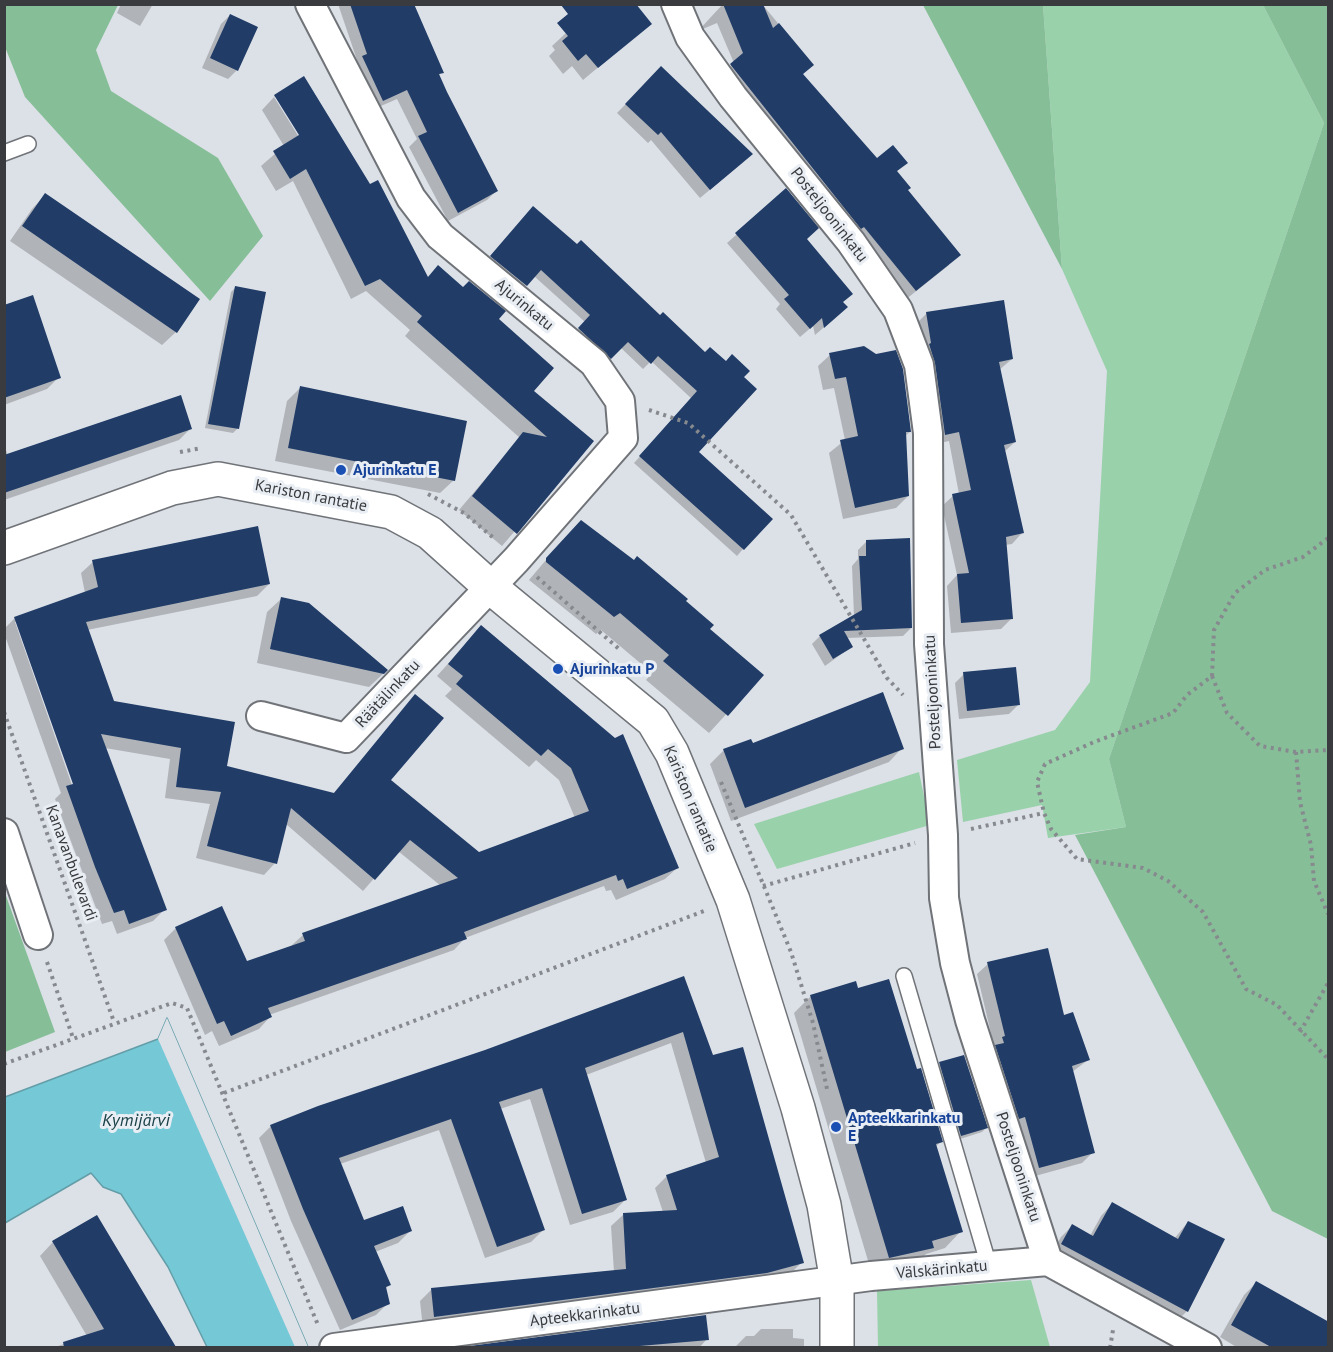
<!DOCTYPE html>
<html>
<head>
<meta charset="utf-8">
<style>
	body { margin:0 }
	#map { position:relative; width:1333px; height:1352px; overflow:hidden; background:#dce0e7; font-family:"PT Sans",sans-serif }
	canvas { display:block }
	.frame { position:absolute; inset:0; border:6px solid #393b3e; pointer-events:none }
</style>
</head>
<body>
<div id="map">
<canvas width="1333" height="1352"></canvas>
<div class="frame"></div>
</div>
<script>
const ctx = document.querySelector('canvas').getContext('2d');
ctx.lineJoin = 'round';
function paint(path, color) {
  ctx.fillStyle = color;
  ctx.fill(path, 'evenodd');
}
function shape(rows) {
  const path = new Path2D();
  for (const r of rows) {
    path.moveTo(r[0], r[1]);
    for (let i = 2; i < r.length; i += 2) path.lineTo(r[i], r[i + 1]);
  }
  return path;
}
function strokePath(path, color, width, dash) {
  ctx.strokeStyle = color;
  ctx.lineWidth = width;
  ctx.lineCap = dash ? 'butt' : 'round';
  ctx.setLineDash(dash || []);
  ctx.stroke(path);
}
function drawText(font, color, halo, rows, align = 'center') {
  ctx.font = font + ' "PT Sans",sans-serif';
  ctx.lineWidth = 6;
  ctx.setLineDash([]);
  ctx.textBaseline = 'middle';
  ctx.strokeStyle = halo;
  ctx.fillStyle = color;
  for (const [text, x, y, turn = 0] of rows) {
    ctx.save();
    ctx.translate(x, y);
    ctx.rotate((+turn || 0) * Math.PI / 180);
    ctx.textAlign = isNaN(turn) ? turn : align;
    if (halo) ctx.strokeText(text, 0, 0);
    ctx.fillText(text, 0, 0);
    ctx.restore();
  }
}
paint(shape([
	[1043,5,1263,5,1324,123,1109,759,1126,827,1048,838,1042,805,963,822,957,760,1055,730,1090,682,1107,371,1062,269],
	[919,772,930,825,777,869,754,824],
	[1031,1280,1050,1347,878,1347,877,1291]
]), '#99d1aa');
paint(shape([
	[4,5,118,5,96,50,111,91,218,158,263,236,210,301,25,97,5,47],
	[923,5,1043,5,1062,269],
	[1263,5,1328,5,1328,1239,1272,1211,1075,835,1126,827,1109,759,1324,123],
	[5,893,55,1032,5,1052,4,1052]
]), '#86bf97');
const water = shape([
	[167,1018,308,1347,207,1347,168,1267,121,1194,103,1187,91,1173,5,1223,5,1097,158,1039,167,1018]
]);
paint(water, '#75c8d6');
strokePath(water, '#639ea8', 1.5);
paint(shape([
	[167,1018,308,1347,295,1347,158,1039]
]), '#dce0e7');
paint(shape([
	[121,4,153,4,140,26,117,13],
	[338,4,412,4,442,72,438,76,496,191,487,200,448,221,409,147,417,139,397,99,374,109,354,67,358,63],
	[723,4,762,4,812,64,802,75,877,160,906,163,896,172,949,265,905,300,721,75,734,63,717,23,698,31],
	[634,5,650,24,583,80,572,66,563,74,549,56,555,50,552,46,566,33],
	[230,15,237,70,228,79,202,68,221,24],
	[661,68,742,163,700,198,651,140,648,143,617,113],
	[304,78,370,186,378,182,427,278,438,267,463,289,469,283,503,312,497,319,552,368,531,391,592,441,502,546,459,510,520,438,405,336,410,330,366,291,351,299,293,181,276,191,261,166,284,146,262,110,275,96],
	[274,97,278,97,304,141,302,142],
	[786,191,805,239,842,303,837,316,815,335,813,326,800,337,776,309,780,304,727,243],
	[45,195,176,332,162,345,10,241,32,209],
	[527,215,705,354,742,377,697,452,743,549,737,556,634,463,692,399,651,361,643,369,620,347,604,365,572,336,585,322,534,276,520,292,485,263],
	[235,288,237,429,233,433,205,428,231,292],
	[4,307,59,377,47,389,4,405],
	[927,313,1012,359,999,370,1015,442,1004,452,1022,533,1012,544,1005,545,1012,618,1001,629,951,633,947,586,957,575,942,506,953,496,959,494,949,441,935,444,916,324],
	[830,355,910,432,905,436,908,496,896,508,843,519,829,453,845,440,834,388,823,390,818,366],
	[301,387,454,480,440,493,275,461,287,401],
	[191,428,179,440,4,500,4,444,8,456],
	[563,540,684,601,708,629,762,675,709,733,646,680,652,673,601,630,596,634,529,580],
	[866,542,911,628,903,636,846,638,851,647,825,666,812,644,820,636,854,616,852,566,858,559,858,550],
	[93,562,269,584,257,596,87,630,112,702,225,767,333,794,415,696,388,780,479,853,575,818,559,780,536,760,529,767,445,696,452,689,437,676,481,627,677,868,665,879,616,900,611,890,606,891,604,886,465,938,454,950,269,1015,270,1017,259,1029,219,1046,212,1031,205,1035,164,940,176,928,246,963,291,946,303,935,441,886,398,851,363,891,286,824,275,863,264,875,196,858,210,804,165,798,170,759,105,748,165,909,153,921,117,934,112,921,102,924,55,799,61,793,4,633,4,629,15,618,85,593,81,573],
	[15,622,18,622,76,790,74,791],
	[281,599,386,671,369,687,257,663,267,612],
	[964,674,1018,705,1009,714,959,719,955,683],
	[752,745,902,748,889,762,731,821,710,764,724,750],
	[988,964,1088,1060,1072,1072,1093,1152,1082,1163,1028,1178,991,1049,994,1046,977,974],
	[683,978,712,1057,802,1262,790,1274,423,1329,420,1301,432,1289,614,1272,611,1226,623,1215,663,1212,655,1188,667,1176,706,1163,671,1043,586,1075,625,1200,613,1212,570,1225,530,1099,500,1109,543,1230,531,1242,485,1258,439,1130,340,1164,363,1222,410,1231,398,1243,375,1252,389,1285,385,1289,388,1303,376,1315,340,1330,291,1221,259,1138,271,1126,486,1051],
	[857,990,941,1142,935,1147,961,1231,945,1248,926,1254,916,1264,872,1274,794,1013,811,996],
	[940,1064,986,1128,982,1132,957,1140,936,1068],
	[1112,1204,1174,1239,1188,1222,1187,1311,1176,1322,1050,1256,1061,1237,1072,1226,1090,1236,1101,1216],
	[97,1217,174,1348,94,1348,40,1256,53,1242],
	[1256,1283,1328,1322,1328,1348,1238,1348,1220,1337,1244,1295],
	[705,1316,707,1339,699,1348,473,1348],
	[761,1329,793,1329,793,1338,804,1339,804,1348,734,1348,746,1336,754,1336],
	[73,1341,76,1348,52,1348]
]), '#0003');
paint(shape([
	[350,4,414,4,444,73,439,74,447,92,498,191,458,213,418,136,427,132,407,90,383,101,362,56,367,54],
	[636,4,652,24,598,68,586,54,578,61,562,41,568,36,557,23,568,14,561,5],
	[723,4,763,4,773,28,779,23,814,65,803,74,877,158,893,145,908,163,897,171,911,188,908,190,961,255,916,291,864,227,861,229,730,64,743,53],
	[230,14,258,27,238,71,210,58],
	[661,66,753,154,710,190,661,132,658,135,625,104],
	[304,76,370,184,378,180,428,277,438,265,463,287,469,281,506,311,499,319,554,368,534,391,594,441,517,534,472,496,523,432,547,437,417,322,422,316,380,279,365,286,306,169,290,179,273,151,299,135,274,95],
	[786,188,819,228,807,239,853,294,843,302,848,307,824,328,822,318,810,329,784,299,789,295,735,233],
	[45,193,200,299,177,333,22,226],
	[533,206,577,244,581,240,660,315,663,312,705,352,710,347,726,361,732,354,750,371,744,377,757,389,699,452,773,519,744,550,639,456,697,391,658,356,651,364,628,342,611,359,578,328,590,315,541,270,527,286,490,256],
	[235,286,266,292,239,429,208,424],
	[33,295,61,378,4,398,4,305],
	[1004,300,1013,359,999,362,1016,442,1004,445,1024,533,1006,537,1013,619,961,623,957,574,969,573,952,494,971,490,959,432,945,435,935,363,929,344,931,343,926,312],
	[864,346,876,354,896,350,903,369,911,432,906,432,909,496,855,508,840,440,858,436,846,377,835,379,829,353],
	[300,386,467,421,455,481,288,448],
	[181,395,192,429,4,493,4,455],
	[581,520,634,560,637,556,688,599,686,601,714,625,710,629,764,675,728,716,663,661,669,655,620,613,614,617,546,562,546,558],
	[258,526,270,584,86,622,114,701,235,722,227,766,334,793,415,694,444,718,391,780,479,852,589,811,571,768,548,749,541,756,456,684,463,676,448,664,481,625,615,738,623,734,679,868,627,889,623,879,618,881,616,875,464,932,467,939,268,1008,272,1017,231,1036,224,1021,217,1024,175,927,222,906,247,961,305,941,302,933,458,878,410,840,375,880,291,808,277,864,207,846,221,792,176,787,181,748,101,734,167,910,129,924,124,910,114,913,95,867,66,786,73,784,14,617,98,587,92,560],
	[910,538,912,628,844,631,853,647,833,659,819,635,862,610,859,556,866,556,866,540],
	[281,597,309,603,388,670,384,674,270,649],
	[1016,667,1020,705,967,711,963,672],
	[883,692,904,749,745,808,723,749,751,739,753,743],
	[1048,948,1064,1015,1073,1012,1090,1060,1072,1066,1095,1153,1039,1168,1025,1117,1019,1119,995,1045,1004,1043,1002,1037,1005,1036,987,962],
	[684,976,713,1055,743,1047,804,1263,767,1273,434,1317,431,1288,626,1269,623,1213,677,1210,666,1175,719,1157,683,1032,585,1068,627,1200,582,1214,542,1088,499,1102,545,1230,497,1247,451,1119,339,1158,364,1220,403,1206,412,1231,374,1246,391,1285,386,1287,390,1304,352,1320,303,1209,270,1125,318,1106,485,1050],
	[889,979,917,1069,921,1068,943,1142,936,1144,963,1232,932,1241,934,1248,889,1258,810,995,856,981,858,988],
	[964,1055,988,1128,961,1136,939,1062],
	[1112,1202,1178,1239,1188,1221,1225,1239,1188,1312,1061,1244,1072,1224,1093,1236],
	[97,1215,176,1347,64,1347,63,1342,104,1329,52,1241],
	[1256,1281,1329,1322,1329,1347,1271,1347,1231,1325],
	[706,1315,709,1340,628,1347,462,1347]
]), '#203c67');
const service = shape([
	[4,153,28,144],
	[904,976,989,1266]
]);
const minor = shape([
	[676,4,690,37,733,97,851,242,898,310,919,365,928,433,929,644,943,835,944,898,955,963,970,1020,1048,1261,1207,1348],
	[261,716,346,738,516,560,623,438,620,401,594,363,440,236,411,198,310,4],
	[4,833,38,935],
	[334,1348,871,1276,1048,1261]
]);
const tertiary = shape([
	[4,548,172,488,218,479,391,512,430,533,489,586,653,721,672,753,733,900,798,1108,824,1205,837,1282,837,1348]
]);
strokePath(service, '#707479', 18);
strokePath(minor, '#707479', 32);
strokePath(tertiary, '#707479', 36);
strokePath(shape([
	[649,410,688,423,791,515,887,678,903,695],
	[180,452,202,448],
	[428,494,464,513,496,540],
	[1328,538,1303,557,1265,570,1235,593,1214,630,1212,676,1187,695,1173,713,1094,742,1045,764,1037,782,1044,813,1051,829,1077,859,1143,868,1168,881,1203,912,1246,989,1277,1005,1328,1059],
	[537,577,619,649],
	[1212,676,1227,713,1260,746,1296,752,1328,750],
	[4,712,114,1022],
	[1296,752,1300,802,1311,845,1314,881,1328,914],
	[721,782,791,952,813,1023,827,1089],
	[971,829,1044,813],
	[763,886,915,843],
	[47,962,73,1038],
	[1300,1032,1328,983],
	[4,1064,172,1003,187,1008,318,1325],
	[224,1093,704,911],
	[1110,1348,1113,1330]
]), '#86898e', 4, [3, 4.5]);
strokePath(service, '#fff', 15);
strokePath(minor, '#fff', 28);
strokePath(tertiary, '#fff', 33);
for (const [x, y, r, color] of [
	[341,470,6,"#1a4fb4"],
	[558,669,6,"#1a4fb4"],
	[836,1127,6,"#1a4fb4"]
]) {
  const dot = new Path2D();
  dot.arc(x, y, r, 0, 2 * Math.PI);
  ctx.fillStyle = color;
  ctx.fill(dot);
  strokePath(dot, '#e9eef4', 2);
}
drawText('16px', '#393b3e', '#e9eef4', [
	["Posteljooninkatu",829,215,52],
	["Ajurinkatu",524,305,40],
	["Kariston rantatie",311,496,11],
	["Posteljooninkatu",933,692,-93],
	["Räätälinkatu",388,694,-47],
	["Kariston rantatie",690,799,67],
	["Kanavanbulevardi",71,863,70],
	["Posteljooninkatu",1018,1167,72],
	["Välskärinkatu",942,1270,-5],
	["Apteekkarinkatu",585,1315,-7]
]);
drawText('bold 16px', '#164399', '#e9eef4', [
	["Ajurinkatu E",353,470],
	["Ajurinkatu P",570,669],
	["Apteekkarinkatu",848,1118],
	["E",848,1136]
], 'left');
drawText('italic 18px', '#1b4248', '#e9eef4', [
	["Kymijärvi",136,1121]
]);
</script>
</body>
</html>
